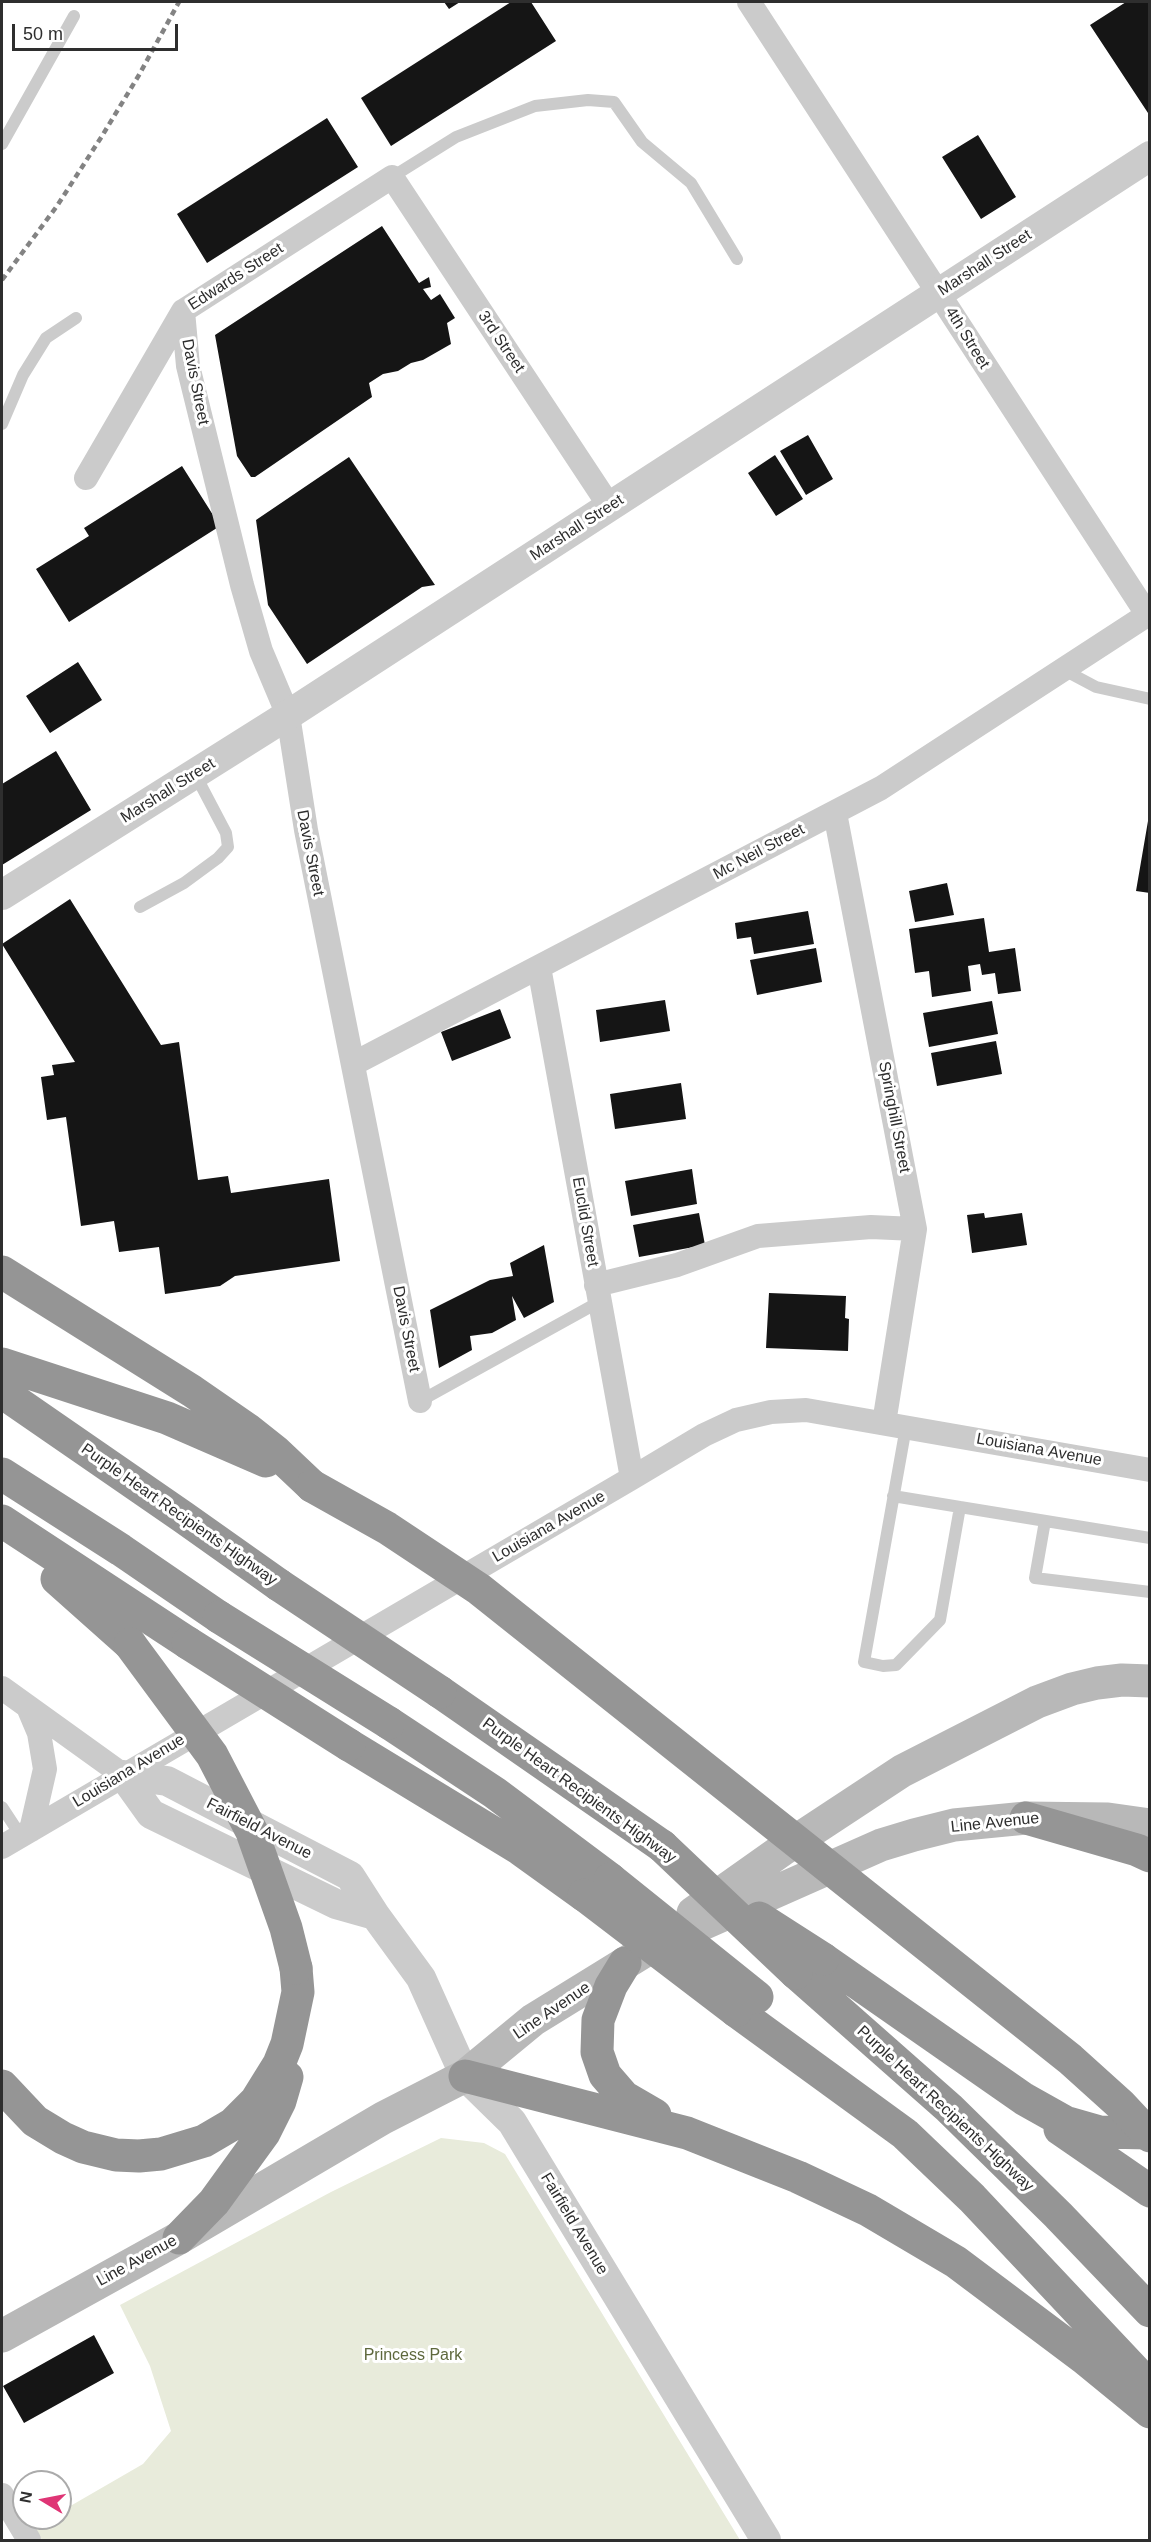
<!DOCTYPE html>
<html>
<head>
<meta charset="utf-8">
<style>
	body { margin:0 }
	#map { position:relative; width:1151px; height:2542px; overflow:hidden; background:#fff; font-family:Arial,sans-serif }
	canvas { display:block }
	.frame { position:absolute; inset:0; border:3px solid #2e2e2e; pointer-events:none }
	.north { position:absolute; left:12px; top:2470px; width:60px; height:60px; box-sizing:border-box; background:#fff; border:2px solid #ababab; border-radius:50%; rotate:280deg; font-size:16px; font-weight:700; line-height:24px; text-align:center; color:#2e2e2e }
	.north::after { content:''; display:block; margin:auto; width:21px; height:27px; background:#df3575; clip-path:polygon(50% 0,100% 100%,50% 72%,0 100%) }
	.scale { position:absolute; left:12px; top:24px; width:166px; height:27px; box-sizing:border-box; border:3px solid #2e2e2e; border-top:0; padding-left:8px; font-size:18px; line-height:21px; white-space:nowrap; color:#2e2e2e; -webkit-text-stroke:4px #fff; paint-order:stroke }
</style>
</head>
<body>
<div id="map">
<canvas width="1151" height="2542"></canvas>
<div class="frame"></div>
<div class="north">N</div>
<div class="scale">50 m</div>
</div>
<script>
const ctx = document.querySelector('canvas').getContext('2d');
ctx.lineJoin = 'round';
function paint(path, color) {
  ctx.fillStyle = color;
  ctx.fill(path, 'evenodd');
}
function shape(rows) {
  const path = new Path2D();
  for (const r of rows) {
    path.moveTo(r[0], r[1]);
    for (let i = 2; i < r.length; i += 2) path.lineTo(r[i], r[i + 1]);
  }
  return path;
}
function strokePath(path, color, width, dash) {
  ctx.strokeStyle = color;
  ctx.lineWidth = width;
  ctx.lineCap = dash ? 'butt' : 'round';
  ctx.setLineDash(dash || []);
  ctx.stroke(path);
}
function drawText(font, color, halo, rows, align = 'center') {
  ctx.font = font + ' Arial,sans-serif';
  ctx.lineWidth = 6;
  ctx.setLineDash([]);
  ctx.textBaseline = 'middle';
  ctx.strokeStyle = halo;
  ctx.fillStyle = color;
  for (const [text, x, y, turn = 0] of rows) {
    ctx.save();
    ctx.translate(x, y);
    ctx.rotate((+turn || 0) * Math.PI / 180);
    ctx.textAlign = isNaN(turn) ? turn : align;
    if (halo) ctx.strokeText(text, 0, 0);
    ctx.fillText(text, 0, 0);
    ctx.restore();
  }
}
paint(shape([
	[441,2138,484,2143,505,2154,740,2540,42,2540,34,2527,50,2518,60,2518,60,2512,143,2464,171,2431,150,2366,120,2305,331,2192]
]), '#e8ebdb');
paint(shape([
	[444,2,460,2,449,9],
	[511,2,531,2,556,41,391,146,361,98],
	[1126,2,1150,2,1148,113,1090,25],
	[327,118,358,167,207,263,177,214],
	[978,135,1016,197,981,219,942,157],
	[382,226,419,283,429,277,431,287,423,289,431,300,440,294,455,318,447,323,451,344,423,360,411,363,398,371,383,374,369,383,372,397,255,477,251,477,237,456,215,335],
	[808,435,833,479,806,495,780,451],
	[775,455,803,499,776,516,748,473],
	[349,457,435,585,422,587,307,664,268,605,256,520],
	[182,466,220,526,69,622,36,569,89,536,84,528],
	[78,662,102,700,50,733,26,696],
	[56,751,91,810,2,865,2,784],
	[1148,821,1150,821,1150,893,1136,891],
	[947,883,954,915,915,922,909,891],
	[70,899,161,1045,179,1042,198,1180,228,1176,231,1193,329,1179,340,1261,235,1276,220,1286,165,1294,159,1247,119,1252,114,1221,81,1226,66,1117,47,1120,41,1077,54,1075,52,1065,75,1062,2,944],
	[808,911,814,944,754,954,751,937,737,939,735,923],
	[984,918,989,952,1015,948,1021,991,998,994,995,973,982,975,980,964,968,966,971,991,932,997,929,971,915,973,909,929],
	[816,948,822,982,757,995,750,960],
	[665,1000,670,1031,600,1042,596,1010],
	[992,1001,998,1034,929,1047,923,1013],
	[500,1009,511,1038,452,1061,441,1032],
	[996,1041,1002,1074,937,1086,931,1053],
	[681,1083,686,1119,615,1129,610,1094],
	[692,1169,697,1204,631,1216,625,1181],
	[699,1213,705,1245,639,1257,633,1225],
	[984,1213,985,1218,1022,1213,1027,1245,972,1253,967,1215],
	[544,1245,554,1302,524,1318,512,1296,516,1320,492,1333,470,1336,472,1350,439,1368,430,1310,490,1280,513,1276,510,1263],
	[769,1293,846,1296,845,1318,849,1319,848,1351,766,1348],
	[94,2335,114,2373,24,2423,3,2386]
]), '#151515');
strokePath(shape([
	[2,144,74,16],
	[392,177,456,137,535,106,588,100,614,102,642,142,691,183,737,259],
	[2,424,23,375,46,338,76,318],
	[1064,670,1096,687,1150,699],
	[140,907,184,883,218,858,228,847,226,833,195,774],
	[420,1401,599,1302],
	[906,1427,864,1662,883,1666,896,1665,940,1620,960,1507,1150,1538],
	[893,1496,960,1507],
	[1045,1521,1035,1578,1150,1592],
	[2,1807,21,1836]
]), '#cbcbcb', 12);
strokePath(shape([
	[749,2,1147,614],
	[183,311,188,366,242,585,261,651,288,715,306,830,420,1401],
	[86,478,183,311,392,177,610,507],
	[835,813,915,1229,884,1423],
	[539,967,632,1478],
	[353,1064,881,788,1150,613],
	[596,1285,677,1265,758,1236,871,1227,915,1229],
	[2,1688,123,1775],
	[28,1707,39,1733,45,1769,31,1830],
	[2,1847,632,1478,704,1435,736,1420,771,1412,806,1410,1150,1470],
	[2,2495,29,2540]
]), '#cbcbcb', 24);
strokePath(shape([
	[2,895,288,715,1150,156],
	[123,1775,167,1781,350,1876,375,1915,421,1978,465,2076,512,2122,766,2540],
	[123,1775,151,1814,336,1904,375,1915]
]), '#cbcbcb', 30);
strokePath(shape([
	[693,1913,782,1850,902,1771,1037,1702,1072,1689,1097,1683,1122,1680,1150,1681],
	[2,2336,179,2238,383,2118,465,2076,533,2020,653,1946,881,1845,914,1835,954,1825,1026,1818,1108,1819,1150,1825]
]), '#b8b8b8', 33);
strokePath(shape([
	[2,1272,192,1391,247,1429,276,1452,312,1486],
	[2,1364,167,1418,266,1461],
	[2,1392,183,1517,279,1585],
	[2,1474,121,1550,219,1617],
	[2,1521,188,1643],
	[57,1579,130,1644],
	[440,1692,662,1846],
	[389,1723,495,1793,610,1879],
	[349,1745,520,1849,584,1895],
	[1026,1818,1137,1850,1150,1856],
	[823,1959,1024,2099,1065,2122,1100,2132,1150,2133],
	[625,1963,611,1986,598,2020,597,2052,605,2075,624,2097,655,2115],
	[796,1973,949,2108,1058,2215,1150,2311],
	[736,2011,905,2134,972,2198,1150,2387],
	[465,2076,687,2133,798,2177,868,2210,956,2262,1084,2358,1150,2412],
	[2,2086,35,2121,63,2138,83,2147,116,2155,139,2156,161,2154,204,2141,233,2124,256,2101,279,2064,287,2044,298,1992,296,1968],
	[1060,2129,1150,2191],
	[179,2238,214,2202,264,2133,280,2101,287,2077]
]), '#959595', 33);
strokePath(shape([
	[2,280,57,206,102,136,139,75,179,2]
]), '#838383', 4.5, [6, 4.5]);
strokePath(shape([
	[312,1486,387,1528,479,1589,1070,2059,1121,2105,1150,2136],
	[279,1585,440,1692],
	[219,1617,389,1723],
	[188,1643,349,1745],
	[130,1644,212,1755,252,1832,286,1928,296,1968],
	[662,1846,796,1973],
	[610,1879,757,1997],
	[584,1895,736,2011],
	[759,1918,823,1959]
]), '#959595', 33);
drawText('16px', '#2e2e2e', '#fff', [
	["Marshall Street",985,263,-33],
	["Edwards Street",236,277,-33],
	["4th Street",967,338,58],
	["3rd Street",501,342,56],
	["Davis Street",195,382,79],
	["Marshall Street",577,528,-33],
	["Marshall Street",168,791,-32],
	["Mc Neil Street",759,852,-28],
	["Davis Street",310,853,79],
	["Springhill Street",894,1117,79],
	["Euclid Street",585,1222,80],
	["Davis Street",406,1329,79],
	["Louisiana Avenue",1039,1450,10],
	["Purple Heart Recipients Highway",179,1515,35],
	["Louisiana Avenue",549,1527,-30],
	["Louisiana Avenue",129,1771,-31],
	["Purple Heart Recipients Highway",579,1791,36],
	["Line Avenue",995,1823,-6],
	["Fairfield Avenue",259,1829,27],
	["Line Avenue",552,2011,-34],
	["Purple Heart Recipients Highway",945,2109,43],
	["Fairfield Avenue",574,2224,59],
	["Line Avenue",137,2261,-29]
]);
drawText('16px', '#5e683c', '#fff', [
	["Princess Park",413,2356]
]);
</script>
</body>
</html>
